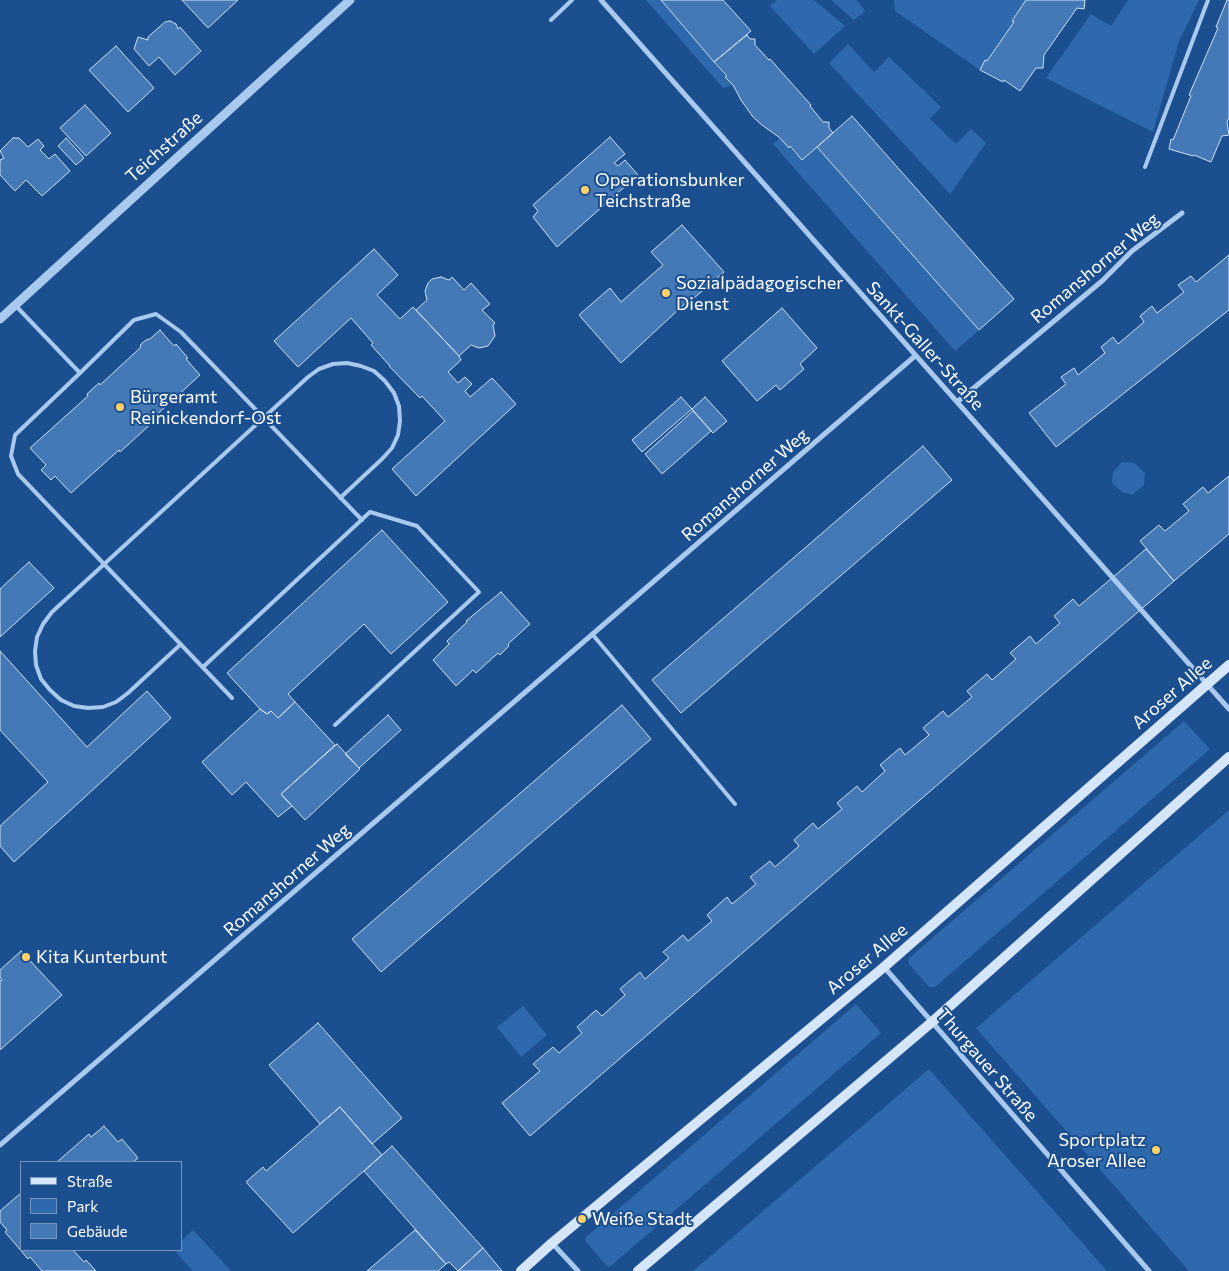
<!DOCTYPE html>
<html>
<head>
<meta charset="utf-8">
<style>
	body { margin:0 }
	#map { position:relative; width:1229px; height:1271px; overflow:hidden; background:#1b4f8f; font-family:Commissioner,sans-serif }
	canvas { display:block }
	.legend { position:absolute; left:20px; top:1161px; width:162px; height:90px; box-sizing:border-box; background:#1b4f8f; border:1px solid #7695bc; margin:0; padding:6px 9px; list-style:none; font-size:15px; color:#fff }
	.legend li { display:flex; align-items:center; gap:10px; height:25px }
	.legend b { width:25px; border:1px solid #7695bc }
</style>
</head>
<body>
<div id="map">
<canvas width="1229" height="1271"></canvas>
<ul class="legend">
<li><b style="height:6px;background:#d6e6fa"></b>Straße</li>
<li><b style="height:14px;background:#2e69ad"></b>Park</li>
<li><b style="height:14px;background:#4478b7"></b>Gebäude</li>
</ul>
</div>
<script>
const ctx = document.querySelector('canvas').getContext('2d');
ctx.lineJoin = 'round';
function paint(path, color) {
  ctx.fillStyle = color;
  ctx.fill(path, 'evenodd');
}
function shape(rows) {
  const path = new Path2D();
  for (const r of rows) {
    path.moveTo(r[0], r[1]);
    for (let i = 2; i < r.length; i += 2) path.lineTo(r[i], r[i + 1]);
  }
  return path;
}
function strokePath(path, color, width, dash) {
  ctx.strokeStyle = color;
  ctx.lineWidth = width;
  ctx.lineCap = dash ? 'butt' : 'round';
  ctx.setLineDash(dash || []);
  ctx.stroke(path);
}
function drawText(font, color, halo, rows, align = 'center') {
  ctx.font = font + ' Commissioner,sans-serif';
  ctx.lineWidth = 4;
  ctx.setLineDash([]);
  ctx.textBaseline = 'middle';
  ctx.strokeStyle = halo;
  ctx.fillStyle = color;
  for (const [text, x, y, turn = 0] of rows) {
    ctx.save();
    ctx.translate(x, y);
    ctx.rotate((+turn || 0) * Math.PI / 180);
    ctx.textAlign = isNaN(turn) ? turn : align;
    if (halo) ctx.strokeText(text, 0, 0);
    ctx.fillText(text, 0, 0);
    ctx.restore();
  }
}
paint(shape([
	[646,0,661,0,733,85,723,88],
	[777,0,814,0,845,26,814,54,770,6],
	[831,0,857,0,865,11,854,20],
	[894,0,1026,0,1012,20,1014,22,987,61,985,60,980,70,895,11],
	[1128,0,1199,0,1179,41,1153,132,1046,78,1091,14,1111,26],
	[848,44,874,72,889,57,941,107,930,119,956,144,971,129,986,143,950,194,829,63],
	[780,138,802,160,817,147,979,330,955,351,773,144],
	[1122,462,1134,463,1145,473,1144,485,1132,495,1122,492,1112,483,1113,472],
	[1184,721,1210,749,935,987,929,987,909,964,908,960,909,958],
	[1229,810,1229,1271,1189,1271,976,1028],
	[856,1004,881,1033,613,1264,609,1267,606,1265,586,1242,585,1239,586,1237],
	[523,1006,547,1035,521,1057,497,1027],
	[929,1069,1107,1271,693,1271],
	[193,1230,231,1271,193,1271,174,1250,181,1250,181,1241]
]), '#2e69ad');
const building = shape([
	[182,0,238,0,208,28,182,0],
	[661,0,723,0,751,31,714,62,661,0],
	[1026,0,1085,0,1084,9,1077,8,1044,55,1043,68,1036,68,1020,91,1004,80,1003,82,980,70,985,60,987,61,1014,22,1012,21,1026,0],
	[1227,0,1229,0,1229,118,1227,122,1229,135,1222,136,1211,162,1194,155,1193,156,1169,149,1171,139,1173,140,1191,96,1189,95,1218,28,1216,27,1227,0],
	[170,21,176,24,178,29,180,27,201,51,175,75,159,57,149,66,134,49,138,37,148,40,148,37,165,22,170,21],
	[747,35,750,39,755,39,755,45,769,60,770,59,811,105,810,106,823,122,829,122,829,128,833,133,802,160,790,146,789,148,780,138,762,125,753,117,741,100,733,85,725,77,727,76,714,62,747,35],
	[116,46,154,88,128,112,89,70,116,46],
	[85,105,111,133,86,156,60,128,85,105],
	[852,116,1014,299,979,330,817,147,852,116],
	[610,137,625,154,614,163,618,166,625,160,638,175,557,247,533,217,538,211,533,205,610,137],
	[13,138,19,138,28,147,38,139,44,146,40,150,49,159,55,154,70,171,42,196,26,180,15,191,0,175,0,160,4,158,0,151,13,138],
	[66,138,84,158,76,165,58,146,66,138],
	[682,225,724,272,693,299,692,297,621,363,579,315,610,288,621,302,663,265,651,252,682,225],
	[374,249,398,275,377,295,400,319,413,307,459,356,461,360,448,372,458,383,465,377,472,384,465,391,470,397,492,378,516,404,416,496,392,469,445,421,422,396,420,398,389,366,390,366,371,345,373,343,351,318,298,367,274,341,374,249],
	[1229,255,1229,310,1056,447,1029,413,1066,384,1061,377,1074,368,1078,375,1105,353,1101,347,1113,337,1118,344,1144,322,1140,316,1152,306,1157,313,1184,292,1178,285,1191,276,1196,282,1229,255],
	[441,277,449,280,452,277,464,290,471,283,490,304,482,310,495,323,493,325,495,336,488,346,479,348,471,345,459,356,416,310,427,300,425,291,428,283,432,279,441,277],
	[782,308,817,348,800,364,804,369,780,390,776,385,757,401,722,361,782,308],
	[160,330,174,346,176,344,188,358,186,359,200,375,152,419,154,421,120,452,119,450,71,493,55,476,51,480,41,470,46,465,30,448,88,396,87,394,99,383,100,385,140,348,141,344,146,340,150,339,160,330],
	[681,397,692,409,642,452,632,440,681,397],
	[705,397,727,421,713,433,692,409,705,397],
	[693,411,711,431,662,474,645,454,693,411],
	[923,446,952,480,681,713,652,680,923,446],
	[1229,476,1229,534,1174,581,1140,541,1159,525,1165,531,1189,511,1183,504,1203,487,1208,493,1229,476],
	[382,530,448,602,391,654,364,624,288,694,295,702,278,718,271,711,267,714,260,709,227,673,382,530],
	[1146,549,1174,581,530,1136,502,1103,540,1071,533,1064,553,1047,559,1053,582,1033,577,1027,596,1010,602,1016,625,995,620,989,640,972,645,979,669,958,663,952,683,935,688,941,712,921,707,915,727,897,732,904,756,884,750,877,770,861,775,867,799,846,794,840,813,823,818,829,842,809,837,803,857,786,862,792,885,771,880,765,900,748,905,755,929,735,923,728,943,711,948,717,972,697,967,691,987,674,992,680,1016,659,1010,653,1030,636,1036,644,1060,623,1054,616,1073,599,1079,606,1146,549],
	[29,562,54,588,0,637,0,589,29,562],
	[501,592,530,624,508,644,509,646,500,655,498,653,476,673,473,670,456,686,433,660,449,644,447,641,467,622,466,621,501,592],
	[0,651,87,747,147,691,171,718,14,862,0,846,0,826,48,782,0,730,0,651],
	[295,702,335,745,281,794,292,806,278,817,246,782,232,795,202,762,260,709,267,714,271,711,278,718,295,702],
	[622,705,651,739,381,972,352,939,622,705],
	[388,715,401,730,359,768,345,754,388,715],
	[337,744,360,769,305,820,281,794,337,744],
	[21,951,62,995,0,1050,0,981,2,980,0,977,0,970,21,951],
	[318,1023,402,1118,372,1144,340,1107,320,1124,269,1065,318,1023],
	[340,1107,382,1155,293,1233,246,1182,263,1167,266,1171,340,1107],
	[104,1126,118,1142,122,1139,138,1158,133,1162,57,1162,89,1134,91,1137,104,1126],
	[392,1146,483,1248,458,1271,449,1262,446,1264,364,1171,392,1146],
	[21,1193,21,1250,73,1250,84,1262,86,1260,96,1271,42,1271,30,1257,28,1259,5,1232,7,1230,0,1222,0,1211,21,1193],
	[415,1230,446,1264,438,1271,367,1271,415,1230],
	[483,1248,502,1271,458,1271,483,1248]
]);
paint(building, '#4478b7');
strokePath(building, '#cfe3fa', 1);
strokePath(shape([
	[551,20,572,0],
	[1145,167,1208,0],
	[15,305,80,373,134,320,156,314,181,332,362,520],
	[80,373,15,435,11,456,18,474,232,698],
	[593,635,735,804],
	[181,644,128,693,116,702,103,707,88,708,74,706,61,700,50,690,41,679,36,665,35,651,37,637,43,624,52,612,308,377,319,369,333,364,347,363,361,366,374,371,385,381,394,393,399,406,400,421,398,435,392,448,382,459,340,498],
	[203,667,370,512,417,526,479,592,335,725]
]), '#a9c9ee', 4);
strokePath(shape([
	[601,0,1229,709],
	[957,402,1102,281,1132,251,1182,213],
	[884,967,1149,1271],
	[0,1145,915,356],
	[552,1243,578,1271]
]), '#a9c9ee', 5);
strokePath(shape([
	[0,319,350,0]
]), '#a9c9ee', 9);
strokePath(shape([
	[521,1271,552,1243,884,967,1229,665],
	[638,1271,932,1022,1229,757]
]), '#d6e6fa', 10);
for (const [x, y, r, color] of [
	[585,190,5,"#ffd166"],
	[666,293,5,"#ffd166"],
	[120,407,5,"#ffd166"],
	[26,957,5,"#ffd166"],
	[1156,1150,5,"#ffd166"],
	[582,1219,5,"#ffd166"]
]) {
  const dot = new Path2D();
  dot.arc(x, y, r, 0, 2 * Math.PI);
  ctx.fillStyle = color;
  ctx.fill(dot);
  strokePath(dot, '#1b4f8f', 2);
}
drawText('18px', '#fff', '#1b4f8f', [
	["Teichstraße",164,147,-42],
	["Romanshorner Weg",1095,268,-40],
	["Sankt-Galler-Straße",925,346,48],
	["Romanshorner Weg",745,485,-41],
	["Aroser Allee",1172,693,-41],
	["Romanshorner Weg",287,880,-41],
	["Aroser Allee",867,959,-40],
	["Thurgauer Straße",987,1065,49]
]);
drawText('18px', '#fff', '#1b4f8f', [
	["Operationsbunker",595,180],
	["Teichstraße",595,201],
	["Sozialpädagogischer",676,283],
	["Dienst",676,304],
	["Bürgeramt",130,397],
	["Reinickendorf-Ost",130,418],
	["Kita Kunterbunt",36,957],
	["Sportplatz",1146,1140,"right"],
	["Aroser Allee",1146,1161,"right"],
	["Weiße Stadt",592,1219]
], 'left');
</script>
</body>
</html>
